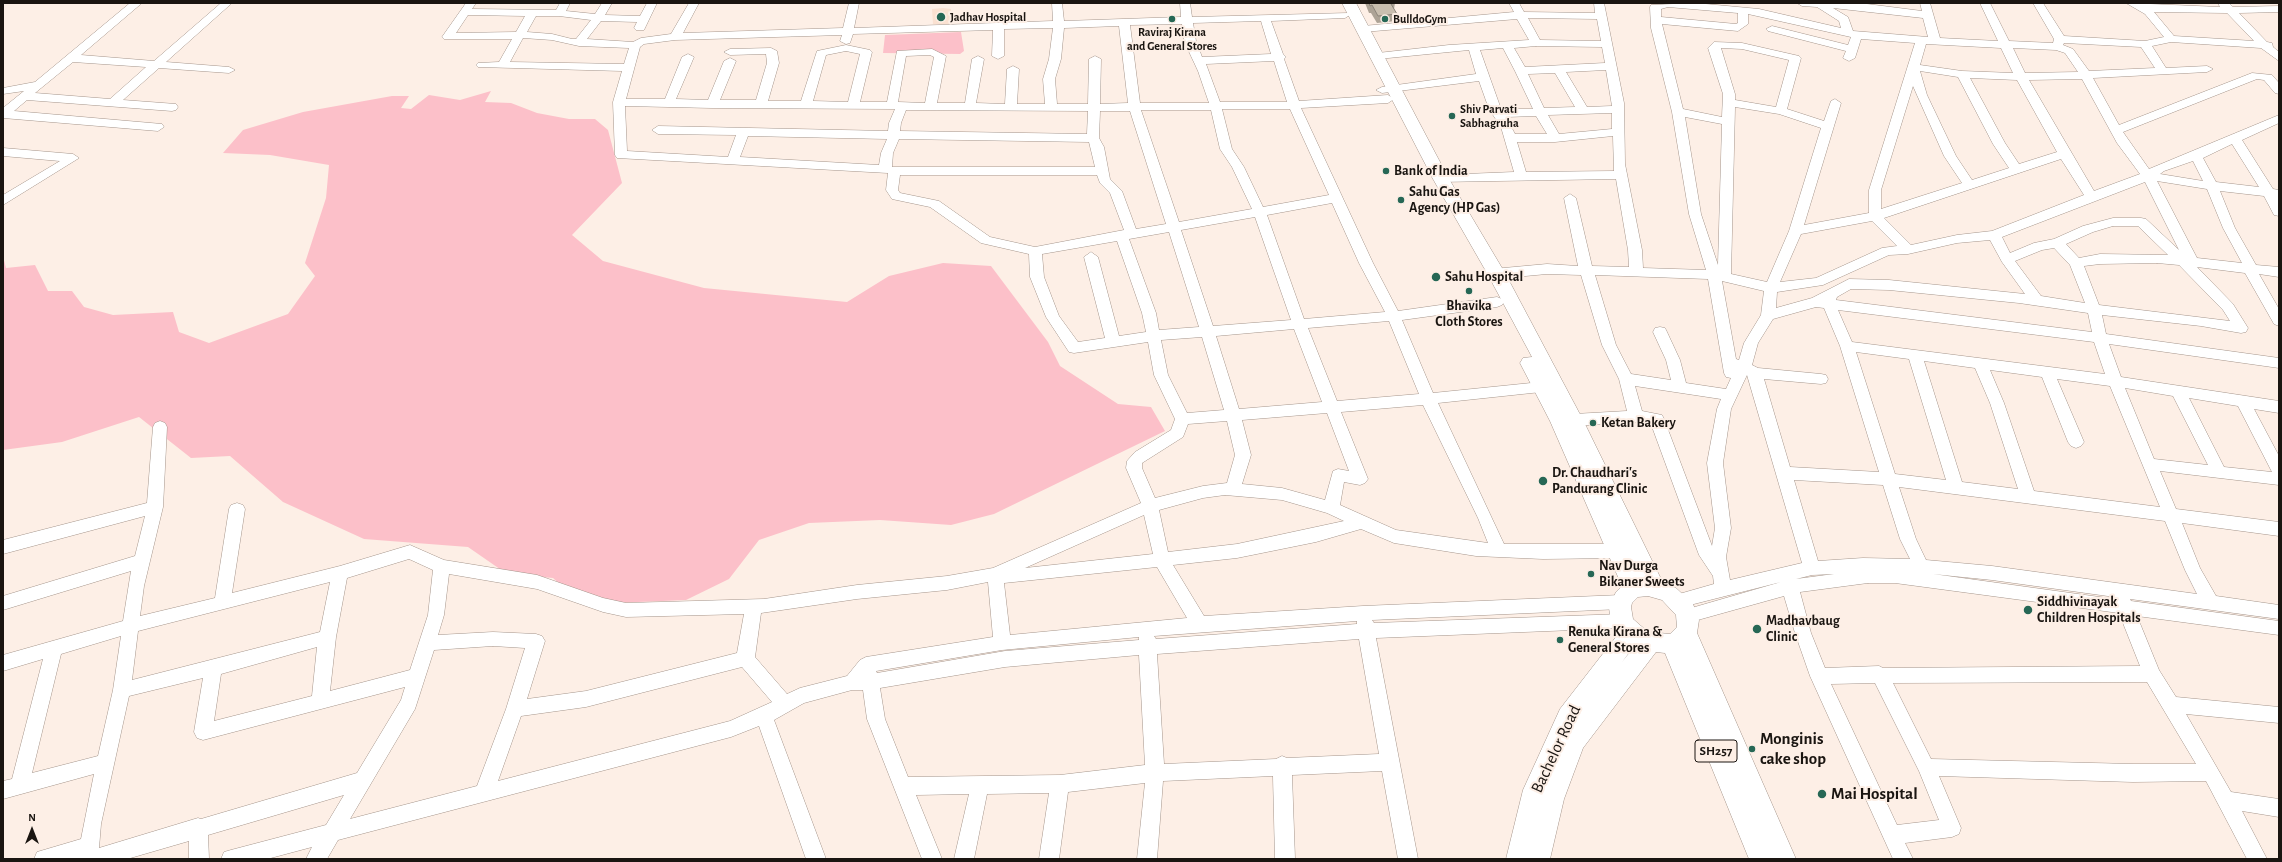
<!DOCTYPE html>
<html>
<head>
<meta charset="utf-8">
<style>
	body { margin:0 }
	#map { position:relative; width:2282px; height:862px; overflow:hidden; background:#fdefe6; font-family:"Alegreya Sans",sans-serif }
	canvas { display:block }
	.frame { position:absolute; inset:0; border:4px solid #1a1511; pointer-events:none }
	.north { position:absolute; left:12px; top:810px; width:40px; height:40px; -webkit-text-stroke:3px #fdefe6; paint-order:stroke; rotate:0deg; font-size:11px; font-weight:700; line-height:16px; text-align:center; color:#1a1511 }
	.north::after { content:''; display:block; margin:auto; width:14px; height:18px; background:#1a1511; clip-path:polygon(50% 0,100% 100%,50% 72%,0 100%) }
</style>
</head>
<body>
<div id="map">
<canvas width="2282" height="862"></canvas>
<div class="frame"></div>
<div class="north">N</div>
</div>
<script>
const ctx = document.querySelector('canvas').getContext('2d');
ctx.lineJoin = 'round';
function paint(path, color) {
  ctx.fillStyle = color;
  ctx.fill(path, 'evenodd');
}
function shape(rows) {
  const path = new Path2D();
  for (const r of rows) {
    path.moveTo(r[0], r[1]);
    for (let i = 2; i < r.length; i += 2) path.lineTo(r[i], r[i + 1]);
  }
  return path;
}
function strokePath(path, color, width, dash) {
  ctx.strokeStyle = color;
  ctx.lineWidth = width;
  ctx.lineCap = dash ? 'butt' : 'round';
  ctx.setLineDash(dash || []);
  ctx.stroke(path);
}
function drawText(font, color, halo, rows, align = 'center') {
  ctx.font = font + ' "Alegreya Sans",sans-serif';
  ctx.lineWidth = 4;
  ctx.setLineDash([]);
  ctx.textBaseline = 'middle';
  ctx.strokeStyle = halo;
  ctx.fillStyle = color;
  for (const [text, x, y, turn = 0] of rows) {
    ctx.save();
    ctx.translate(x, y);
    ctx.rotate((+turn || 0) * Math.PI / 180);
    ctx.textAlign = isNaN(turn) ? turn : align;
    if (halo) ctx.strokeText(text, 0, 0);
    ctx.fillText(text, 0, 0);
    ctx.restore();
  }
}
paint(shape([
	[943,8,951,9,950,24,933,24,932,9]
]), '#fae1d1');
paint(shape([
	[961,32,964,51,960,54,883,53,885,35],
	[491,91,485,102,511,103,537,113,569,119,595,119,608,130,622,183,572,235,603,261,704,288,847,302,889,276,943,263,991,266,1048,342,1060,366,1118,404,1151,407,1165,431,994,514,951,525,880,520,809,523,759,540,729,579,686,600,614,603,571,594,553,578,507,574,468,547,364,539,283,502,230,456,191,458,139,417,62,442,3,450,3,256,6,268,35,265,48,291,72,291,84,307,113,315,173,312,179,332,209,343,288,314,315,276,305,263,326,198,329,165,270,155,223,153,243,130,303,112,392,96,409,96,401,108,411,109,429,95,460,100]
]), '#fcc0c9');
const minor = shape([
	[130,3,142,3,81,55,154,61,221,3,232,3,166,62,229,67,235,70,229,73,159,68,123,100,176,104,178,107,176,110,172,111,27,100,14,111,162,124,164,127,158,131,3,118,3,108,24,91,3,94,3,88,35,82,130,3],
	[73,62,146,67,110,99,35,93,73,62],
	[466,3,476,3,472,9,556,10,560,3,570,3,566,11,595,14,602,3,612,3,605,15,640,16,647,3,657,3,644,30,636,30,634,28,637,22,601,21,587,39,633,42,641,38,671,34,689,3,699,3,683,33,843,28,849,3,859,3,854,28,1053,21,1052,3,1062,3,1064,21,1181,17,1180,3,1190,3,1192,17,1349,13,1350,15,1345,18,1271,21,1283,54,1286,57,1284,59,1299,101,1388,95,1394,99,1388,103,1301,108,1373,263,1398,311,1497,297,1502,299,1504,302,1502,305,1497,307,1402,320,1433,393,1541,382,1546,383,1548,387,1546,391,1541,392,1438,403,1504,544,1618,544,1624,546,1626,551,1624,556,1618,558,1543,559,1476,556,1394,543,1361,529,1316,542,1237,558,1173,565,1204,616,1363,606,1621,595,1627,597,1629,602,1627,607,1621,609,1372,620,1374,623,1623,614,1629,616,1631,621,1629,626,1623,628,1376,638,1418,859,1398,859,1382,771,1292,775,1295,859,1275,859,1273,776,1163,781,1157,859,1137,859,1145,783,1068,792,1059,859,1039,859,1049,793,987,794,974,859,954,859,969,794,916,795,942,859,922,859,867,719,863,690,852,690,804,703,774,720,826,859,806,859,759,726,731,737,338,840,327,859,306,859,312,847,267,859,221,859,224,852,231,850,326,825,344,795,208,835,209,859,189,859,189,841,127,859,34,859,37,852,81,839,94,774,3,799,3,781,12,779,43,659,3,671,3,655,123,621,131,571,3,610,3,596,135,556,145,516,3,554,3,540,147,503,153,427,155,423,160,421,165,423,167,427,163,507,144,586,140,616,215,598,229,509,231,505,237,503,243,505,245,509,232,593,340,566,410,545,444,560,537,575,603,598,626,603,764,599,857,585,947,576,993,568,1141,503,1126,468,1127,461,1135,452,1171,430,1175,419,1154,375,1148,342,1074,353,1069,352,1046,317,1030,277,1029,254,981,243,930,207,892,199,886,190,888,173,617,158,615,155,613,102,622,71,478,67,476,65,478,63,499,62,512,39,444,39,442,37,466,3],
	[468,15,525,16,516,32,456,33,468,15],
	[536,16,559,16,591,20,576,39,572,39,552,34,527,32,536,16],
	[1261,21,1271,54,1202,57,1196,41,1193,23,1261,21],
	[1182,24,1184,41,1198,71,1209,103,1140,103,1130,25,1182,24],
	[1119,26,1128,103,1100,104,1101,59,1095,56,1089,59,1088,104,1057,104,1055,79,1061,59,1064,28,1119,26],
	[1053,28,1049,59,1043,79,1045,104,1017,104,1019,69,1013,66,1007,69,1005,104,976,103,984,59,978,56,972,59,965,103,937,103,946,56,932,49,897,51,887,102,860,102,872,52,870,50,846,45,817,51,801,101,768,101,779,63,777,51,771,48,730,49,724,52,730,55,766,54,767,63,756,100,720,100,736,61,730,58,724,61,708,100,676,99,694,57,688,54,682,57,665,99,626,99,640,47,644,44,675,40,842,35,840,41,846,44,850,43,853,34,993,30,992,56,998,59,1004,56,1004,29,1053,28],
	[523,38,552,40,579,46,629,48,624,64,510,62,523,38],
	[846,51,860,54,848,102,813,101,826,55,846,51],
	[930,55,934,57,925,103,898,102,906,56,930,55],
	[1274,61,1287,102,1220,102,1206,64,1274,61],
	[625,106,712,108,895,109,889,123,888,131,658,126,652,130,658,134,736,135,728,157,627,151,625,106],
	[1222,109,1290,109,1329,195,1263,207,1244,167,1232,149,1222,109],
	[906,110,1088,111,1087,134,900,131,901,123,906,110],
	[1141,110,1211,110,1220,149,1232,167,1252,209,1179,222,1141,110],
	[1100,111,1130,111,1166,224,1136,229,1122,191,1110,179,1104,147,1099,138,1100,111],
	[748,136,887,139,881,153,879,165,740,157,748,136],
	[899,139,1089,142,1095,167,892,167,893,153,899,139],
	[900,175,1097,175,1100,183,1110,193,1124,230,1035,247,990,237,939,201,900,193,898,190,900,175],
	[1332,203,1359,263,1385,312,1304,319,1267,215,1332,203],
	[1255,217,1291,320,1213,326,1181,230,1255,217],
	[1169,232,1182,273,1199,327,1159,330,1156,313,1129,239,1169,232],
	[1117,241,1142,313,1146,332,1119,336,1098,257,1091,252,1084,257,1105,338,1078,342,1059,316,1044,277,1042,254,1117,241],
	[1389,321,1419,394,1337,401,1308,328,1389,321],
	[1294,329,1322,402,1239,409,1216,336,1294,329],
	[1202,337,1224,410,1187,413,1168,375,1161,340,1202,337],
	[1423,405,1478,518,1488,543,1396,530,1340,505,1344,482,1360,485,1365,483,1368,479,1341,412,1423,405],
	[1327,413,1349,471,1338,469,1333,471,1325,500,1282,488,1242,484,1251,455,1242,420,1327,413],
	[1227,421,1235,455,1227,483,1203,486,1155,498,1142,468,1142,463,1183,437,1188,424,1227,421],
	[1225,495,1282,500,1327,513,1344,521,1237,544,1168,552,1159,510,1203,498,1225,495],
	[1144,515,1153,554,1025,568,1144,515],
	[409,559,433,570,428,615,410,670,330,691,336,637,347,578,409,559],
	[1157,567,1187,618,1010,635,1004,583,1157,567],
	[449,574,537,589,603,612,626,617,744,614,737,653,586,691,527,699,545,641,542,636,536,634,493,632,438,635,444,615,449,574],
	[330,582,320,632,132,680,138,631,330,582],
	[988,582,993,637,866,657,860,660,847,676,800,688,787,694,755,657,761,613,857,599,947,590,988,582],
	[1357,621,1357,624,1156,639,1154,636,1357,621],
	[121,636,113,690,98,756,32,773,61,654,121,636],
	[1139,637,1139,640,1005,651,877,673,876,671,1002,650,1139,637],
	[1359,639,1379,754,1287,758,1282,756,1276,759,1164,764,1157,654,1359,639],
	[493,646,525,648,506,709,477,786,350,819,415,709,434,650,493,646],
	[317,647,312,696,214,721,221,674,317,647],
	[1139,655,1145,765,1060,775,908,777,885,719,880,688,1005,667,1139,655],
	[742,667,772,702,730,721,498,781,521,716,586,707,742,667],
	[203,678,194,732,197,738,203,740,405,687,401,700,357,773,201,819,198,818,99,848,101,824,129,696,203,678],
	[1509,3,1519,3,1524,12,1595,13,1594,3,1604,3,1624,103,1625,164,1642,250,1643,268,1706,270,1689,214,1672,112,1651,28,1650,7,1651,5,1695,3,1759,9,1841,28,1839,21,1817,7,1802,6,1797,3,1859,3,1922,11,1920,3,1930,3,1940,38,1998,41,1980,3,1990,3,2009,41,2053,43,2054,39,2033,3,2043,3,2064,36,2145,41,2164,37,2145,14,2126,3,2220,7,2218,3,2229,3,2233,7,2279,6,2279,12,2239,13,2267,42,2272,43,2273,47,2279,52,2279,61,2261,48,2171,42,2152,46,2166,68,2207,66,2213,69,2207,72,2093,78,2119,125,2252,73,2272,75,2279,83,2279,94,2275,93,2264,80,2257,79,2123,132,2149,169,2279,115,2279,123,2242,140,2273,189,2279,190,2279,216,2274,215,2264,196,2220,191,2235,228,2256,265,2279,267,2279,277,2259,274,2279,309,2279,326,2274,324,2245,273,2197,267,2233,304,2248,328,2246,332,2241,333,2201,326,2102,315,2106,334,2279,358,2279,368,2109,344,2121,377,2279,401,2279,413,2254,409,2279,456,2279,485,2160,471,2176,509,2279,522,2279,536,2182,523,2200,568,2216,596,2279,605,2279,619,2130,599,2131,601,2279,621,2279,635,2137,616,2159,670,2176,697,2279,707,2279,723,2186,714,2231,792,2279,799,2279,817,2242,811,2267,859,2247,859,2206,781,2133,782,1939,776,1961,828,1959,834,1952,837,1905,843,1913,859,1893,859,1810,676,1795,633,1784,596,1687,623,1681,621,1679,616,1681,611,1781,582,1678,608,1672,606,1670,601,1672,596,1714,584,1713,576,1699,555,1651,424,1636,422,1574,426,1569,424,1567,420,1569,416,1574,414,1627,411,1619,379,1602,345,1581,275,1547,274,1482,280,1475,275,1482,270,1547,264,1578,266,1564,198,1570,194,1576,198,1592,266,1629,267,1628,250,1616,179,1437,182,1435,179,1441,175,1514,172,1501,127,1489,109,1479,81,1382,93,1376,90,1382,87,1476,74,1469,50,1378,59,1372,56,1378,53,1449,45,1529,40,1517,19,1363,32,1357,29,1363,26,1514,12,1509,3],
	[1668,7,1738,13,1738,23,1736,24,1661,17,1661,9,1668,7],
	[1833,8,1923,18,1928,37,1853,31,1848,17,1833,8],
	[2154,12,2227,13,2254,41,2174,36,2154,12],
	[1748,14,1851,37,1848,45,1772,26,1766,29,1768,31,1846,51,1843,58,1849,61,1855,58,1861,39,1915,43,1869,190,1869,213,1804,225,1841,103,1835,99,1831,101,1824,121,1787,109,1801,58,1799,56,1742,43,1714,42,1708,48,1723,94,1722,117,1683,109,1662,24,1738,31,1748,24,1748,14],
	[1528,18,1597,19,1601,41,1540,40,1528,18],
	[2064,43,2141,47,2155,68,2089,71,2073,49,2063,45,2064,43],
	[1926,44,2001,48,2013,73,1962,71,1920,65,1926,44],
	[1536,46,1602,47,1605,63,1525,67,1514,48,1536,46],
	[1503,48,1515,71,1533,109,1501,109,1480,50,1503,48],
	[1721,48,1742,49,1789,60,1776,107,1735,100,1735,94,1721,48],
	[2013,48,2056,50,2065,53,2078,72,2025,73,2013,48],
	[1606,70,1612,106,1587,107,1566,72,1606,70],
	[1920,71,1958,77,1993,144,2009,168,1972,180,1956,156,1927,95,1920,71],
	[1555,73,1575,107,1544,108,1528,74,1555,73],
	[1970,78,2017,80,2057,152,2019,164,2005,143,1970,78],
	[2082,79,2117,143,2140,174,2094,191,2029,80,2082,79],
	[1913,86,1944,156,1962,183,1881,209,1881,190,1913,86],
	[1735,107,1779,114,1821,128,1789,231,1767,282,1731,274,1735,107],
	[1612,113,1612,129,1559,134,1548,115,1612,113],
	[1536,116,1547,134,1515,134,1506,117,1536,116],
	[1685,117,1722,124,1718,265,1701,214,1685,117],
	[1613,136,1614,171,1526,172,1517,142,1555,142,1613,136],
	[2232,144,2259,187,2216,182,2203,158,2232,144],
	[2061,159,2084,195,1992,231,1957,235,1911,245,1884,218,2061,159],
	[2193,161,2203,181,2160,174,2164,171,2193,161],
	[2157,181,2207,189,2223,228,2242,263,2197,258,2157,181],
	[2145,182,2179,250,2146,219,2141,218,2113,218,2083,226,2054,239,2034,243,2010,253,2002,237,2145,182],
	[1872,221,1897,246,1882,248,1816,278,1780,282,1801,234,1872,221],
	[2113,226,2138,226,2168,255,2100,254,2079,258,2066,244,2093,232,2113,226],
	[1990,240,2002,262,2025,294,1889,280,1849,279,1812,298,1776,308,1777,292,1823,285,1889,255,1908,254,1957,243,1990,240],
	[2054,248,2070,265,2085,303,2041,296,2015,261,2042,250,2054,248],
	[2157,263,2179,265,2223,310,2230,321,2099,305,2084,266,2100,264,2157,263],
	[1595,275,1708,279,1724,373,1726,377,1731,378,1726,389,1686,383,1680,360,1667,332,1665,328,1660,327,1655,328,1653,332,1666,360,1671,380,1631,374,1616,345,1595,275],
	[1722,281,1764,291,1761,315,1744,343,1739,360,1736,359,1722,281],
	[1851,289,1889,290,2019,303,2088,313,2092,332,1836,300,1837,297,1851,289],
	[1816,307,1824,308,1840,346,1879,472,1790,467,1764,379,1821,384,1826,383,1828,379,1826,375,1821,374,1758,368,1752,365,1758,343,1773,319,1816,307],
	[1838,310,2094,342,2105,374,1852,342,1838,310],
	[1856,352,1909,359,1946,480,1895,474,1856,352],
	[1924,361,1975,368,1990,403,2018,489,1962,482,1924,361],
	[1990,370,2042,377,2068,442,2071,446,2076,448,2081,446,2084,442,2057,379,2110,386,2160,507,2034,491,2004,403,1990,370],
	[1747,375,1802,563,1730,580,1726,557,1731,528,1723,463,1731,409,1747,375],
	[1635,386,1721,399,1717,409,1707,463,1715,528,1712,546,1664,419,1662,415,1642,411,1635,386],
	[2125,388,2173,396,2208,465,2154,459,2125,388],
	[2189,398,2238,406,2272,472,2224,467,2189,398],
	[1794,480,1883,485,1900,539,1910,559,1863,558,1818,561,1794,480],
	[1899,487,2165,521,2185,570,2197,594,1992,566,1926,560,1916,539,1899,487],
	[1834,574,1796,579,1812,575,1834,574],
	[1933,574,1992,580,2115,597,2114,599,1933,574],
	[1868,583,1895,583,2119,613,2140,666,1883,668,1879,666,1825,668,1811,633,1800,592,1868,583],
	[2147,682,2196,764,2133,764,1931,759,1893,683,2147,682],
	[1875,683,1919,771,1939,820,1897,825,1831,684,1875,683],
	[3,148,73,154,79,158,3,205,3,195,60,161,3,156,3,148]
]);
const major = shape([
	[1342,3,1356,3,1449,179,1505,273,1583,420,1663,583,1676,588,1693,604,1699,620,1697,633,1796,859,1749,859,1665,653,1656,652,1583,748,1564,799,1550,859,1506,859,1523,790,1560,709,1619,633,1610,616,1609,607,1616,592,1622,586,1550,421,1520,363,1523,358,1532,357,1487,273,1433,179,1342,3],
	[1648,596,1662,600,1676,615,1677,627,1670,634,1648,632,1633,619,1631,607,1632,603,1638,597,1648,596],
	[1634,646,1635,646,1622,662,1634,646]
]);
strokePath(minor, '#a5958b', 1);
strokePath(major, '#a5958b', 1);
paint(minor, '#fff');
paint(major, '#fff');
paint(shape([
	[1365,3,1395,3,1394,9,1397,14,1396,21,1377,23,1371,13,1369,13]
]), '#ada396');
const building = shape([
	[1369,3,1395,3,1391,4,1397,14,1378,16,1372,5,1370,6,1369,3]
]);
paint(building, '#c9beaf');
strokePath(building, '#8d857a', 1);
for (const [x, y, r, color] of [
	[941,17,5,"#266755"],
	[1172,19,4,"#266755"],
	[1385,19,4,"#266755"],
	[1452,116,4,"#266755"],
	[1386,171,4,"#266755"],
	[1401,200,4,"#266755"],
	[1436,277,5,"#266755"],
	[1469,291,4,"#266755"],
	[1593,423,4,"#266755"],
	[1543,481,5,"#266755"],
	[1591,574,4,"#266755"],
	[2028,610,5,"#266755"],
	[1757,629,5,"#266755"],
	[1560,640,4,"#266755"],
	[1752,749,4,"#266755"],
	[1822,794,5,"#266755"]
]) {
  const dot = new Path2D();
  dot.arc(x, y, r, 0, 2 * Math.PI);
  ctx.fillStyle = color;
  ctx.fill(dot);
  strokePath(dot, '#fdefe6', 1.5);
}
drawText('bold 12px', '#1a1511', '#fdefe6', [
	["Jadhav Hospital",950,17],
	["BulldoGym",1393,19],
	["Raviraj Kirana",1172,32,"center"],
	["and General Stores",1172,46,"center"],
	["Shiv Parvati",1460,109],
	["Sabhagruha",1460,123]
], 'left');
for (const [x, y, w] of [
	[1716,751,42]
]) {
  const box = new Path2D();
  box.roundRect(x - w / 2, y - 11, w, 22, 3);
  ctx.fillStyle = '#fdefe6';
  ctx.fill(box);
  strokePath(box, '#1a1511', 1);
}
drawText('bold 13px', '#1a1511', null, [
	["SH257",1716,751]
]);
drawText('bold 14px', '#1a1511', '#fdefe6', [
	["Bank of India",1394,171],
	["Sahu Gas",1409,192],
	["Agency (HP Gas)",1409,208],
	["Sahu Hospital",1445,277],
	["Bhavika",1469,306,"center"],
	["Cloth Stores",1469,322,"center"],
	["Ketan Bakery",1601,423],
	["Dr. Chaudhari's",1552,473],
	["Pandurang Clinic",1552,489],
	["Nav Durga",1599,566],
	["Bikaner Sweets",1599,582],
	["Siddhivinayak",2037,602],
	["Children Hospitals",2037,618],
	["Madhavbaug",1766,621],
	["Clinic",1766,637],
	["Renuka Kirana &",1568,632],
	["General Stores",1568,648]
], 'left');
drawText('bold 17px', '#1a1511', '#fdefe6', [
	["Monginis",1760,739],
	["cake shop",1760,759],
	["Mai Hospital",1831,794]
], 'left');
drawText('17px', '#1a1511', '#fdefe6', [
	["Bachelor Road",1556,749,-65]
]);
</script>
</body>
</html>
